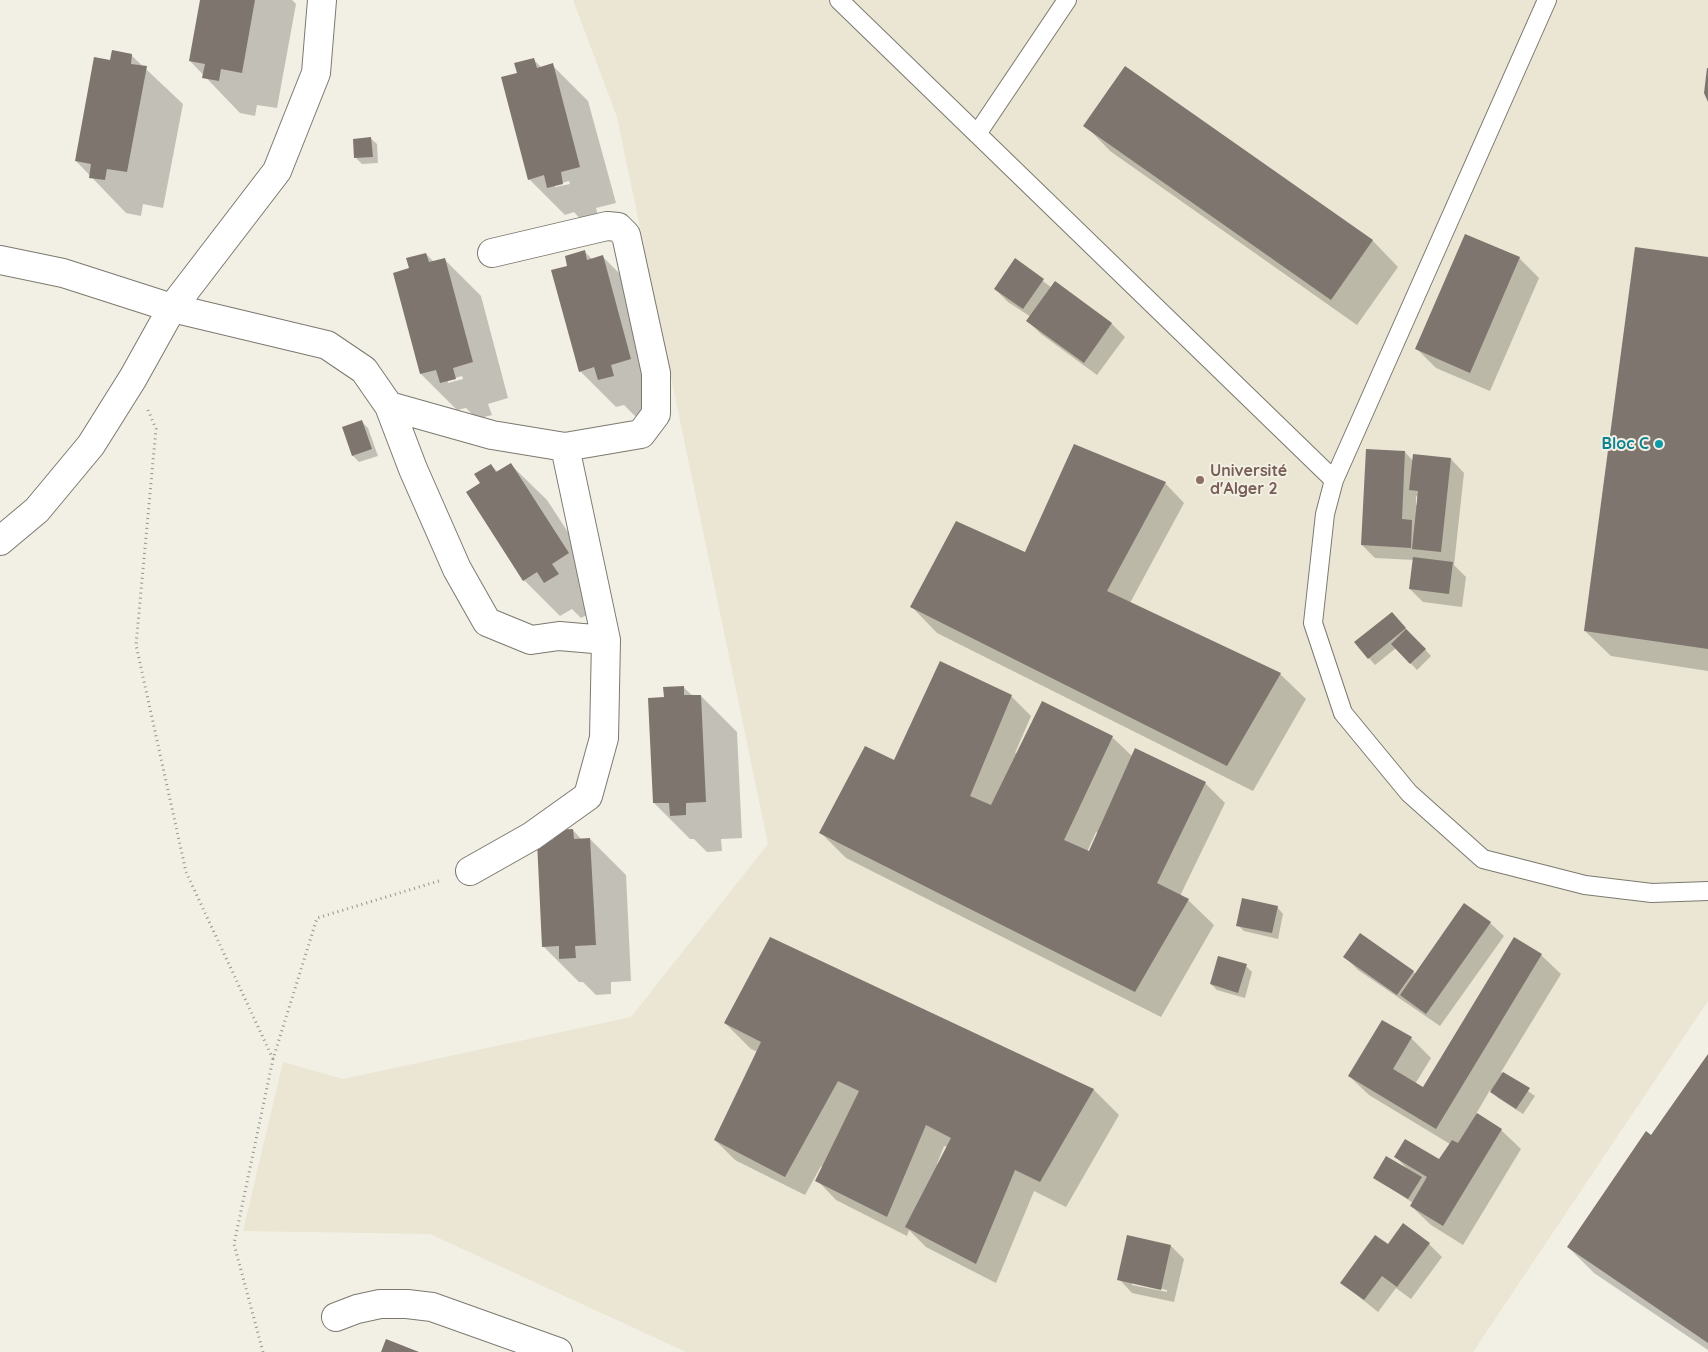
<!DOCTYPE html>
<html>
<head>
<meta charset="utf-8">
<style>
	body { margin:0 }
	canvas { display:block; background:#f2efe4 }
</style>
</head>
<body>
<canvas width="1708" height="1352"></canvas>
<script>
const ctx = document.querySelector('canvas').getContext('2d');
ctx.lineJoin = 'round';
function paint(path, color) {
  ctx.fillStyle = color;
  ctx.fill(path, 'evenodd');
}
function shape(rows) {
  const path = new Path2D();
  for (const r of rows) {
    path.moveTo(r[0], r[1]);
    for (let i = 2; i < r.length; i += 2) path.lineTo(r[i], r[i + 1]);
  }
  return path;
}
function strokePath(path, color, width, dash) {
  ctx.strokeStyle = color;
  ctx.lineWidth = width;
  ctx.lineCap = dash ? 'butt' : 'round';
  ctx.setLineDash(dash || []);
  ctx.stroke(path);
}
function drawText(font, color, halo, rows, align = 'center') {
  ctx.font = font + ' Quicksand,sans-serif';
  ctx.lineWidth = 4;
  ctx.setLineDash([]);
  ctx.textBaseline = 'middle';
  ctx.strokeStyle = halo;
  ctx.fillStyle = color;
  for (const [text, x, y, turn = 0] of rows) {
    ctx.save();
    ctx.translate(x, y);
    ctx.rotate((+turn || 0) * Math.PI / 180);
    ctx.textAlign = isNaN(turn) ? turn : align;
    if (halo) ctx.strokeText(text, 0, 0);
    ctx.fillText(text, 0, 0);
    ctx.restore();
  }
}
paint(shape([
	[573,0,1708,0,1708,1001,1473,1352,686,1352,430,1234,243,1231,283,1062,343,1079,631,1017,768,844,617,117]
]), '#eae6d3');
paint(shape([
	[202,0,292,0,296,4,277,108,257,105,255,116,240,113,190,61],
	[131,55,183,104,163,208,143,204,141,216,126,213,76,161],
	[534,60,542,68,552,65,588,101,616,203,596,208,599,220,585,224,574,212,565,215,529,179,518,74],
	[569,181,570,184,555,187,555,185],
	[1125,68,1373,241,1398,267,1357,325,1110,151,1085,125],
	[370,138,377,144,378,163,362,164,356,158],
	[584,251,593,260,603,257,639,293,650,412,635,416,624,405,616,407,580,371,569,266],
	[426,254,434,262,445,260,481,296,508,398,488,404,492,415,477,419,466,408,457,410,421,374,395,274,410,269],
	[462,376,463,379,448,383,448,380],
	[1519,258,1539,278,1490,391,1436,368,1417,349],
	[1708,259,1708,671,1611,656,1585,631],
	[1015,260,1052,288,1112,324,1125,337,1097,375,1041,334,1028,321,1031,317,1008,302,995,289],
	[362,422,368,428,378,456,359,462,353,456],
	[1405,452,1413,461,1451,459,1464,473,1454,565,1466,577,1462,607,1423,602,1410,589,1414,560,1375,558,1362,545],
	[1416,496,1419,498,1418,505,1416,505],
	[510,464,547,500,605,589,594,611,581,618,572,609,560,616,524,580,481,484,491,465,498,472],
	[1165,483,1184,503,1130,603,1280,674,1306,699,1253,791,937,633,912,607,1030,556],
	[1398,620,1431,656,1417,670,1396,648,1375,665,1356,643],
	[683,687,693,696,701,696,737,732,742,838,721,839,722,851,707,852,694,839,690,839,654,803,665,699],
	[1011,696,1031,716,1015,753,1112,737,1132,756,1205,783,1225,803,1180,896,1188,900,1214,925,1161,1017,846,858,820,832,900,764],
	[1096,832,1098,833,1094,855,1087,852],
	[573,830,582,840,590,839,626,875,631,981,611,982,611,994,596,995,583,982,579,982,543,946,554,841],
	[1465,905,1490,923,1504,936,1440,1026,1358,970,1345,957,1361,935,1416,974],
	[1277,907,1283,914,1278,939,1244,931,1238,925],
	[771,938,1094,1090,1119,1115,1066,1207,1034,1191,996,1283,926,1247,909,1230,907,1236,836,1200,817,1180,823,1167,821,1166,805,1195,735,1160,715,1140,758,1052,751,1049,725,1023],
	[944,1146,948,1147,939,1165,937,1164],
	[1541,955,1561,974,1501,1072,1535,1096,1523,1114,1498,1098,1490,1090,1476,1114,1501,1130,1521,1149,1463,1245,1431,1225,1411,1206,1413,1203,1375,1178,1407,1169,1396,1157,1440,1161,1450,1144,1369,1095,1349,1076,1383,1021,1411,1038,1431,1058,1415,1084,1424,1089],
	[1246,966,1252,972,1245,998,1217,990,1211,984],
	[1708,1057,1708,1350,1594,1273,1568,1247,1652,1137],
	[1429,1244,1442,1257,1411,1299,1396,1288,1378,1312,1342,1283,1388,1246],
	[1171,1246,1184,1259,1174,1302,1132,1293,1119,1279],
	[1132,1282,1167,1290,1167,1292,1132,1285]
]), '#0003');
paint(shape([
	[200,0,255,0,242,73,221,69,219,81,202,78,205,64,189,61],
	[112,50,132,54,131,64,147,66,127,172,107,169,105,180,89,178,91,164,75,161,94,57,110,60],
	[534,58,537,68,553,63,580,167,561,172,563,184,547,188,544,175,528,180,501,77,517,73,514,63],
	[1125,66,1373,240,1331,300,1083,126],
	[1707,68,1708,68,1708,102,1704,93],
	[371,137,373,157,354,158,353,139],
	[1465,234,1520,257,1470,373,1415,349],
	[1635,247,1708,257,1708,649,1584,631],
	[585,250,587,260,603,255,631,359,611,365,614,376,598,380,594,367,579,372,551,270,567,266,565,256],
	[426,253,429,262,445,258,473,362,453,368,456,379,440,383,436,370,420,374,393,273,409,268,406,258],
	[1015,258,1044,279,1023,309,994,289],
	[1055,281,1112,323,1084,363,1026,321],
	[362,420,372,449,352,456,342,427],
	[1074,444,1166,482,1107,591,1281,673,1227,766,910,607,956,521,1025,552],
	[1366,449,1405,451,1402,519,1412,520,1411,548,1361,545],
	[1413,454,1451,458,1441,552,1412,549,1418,491,1409,490],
	[511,463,569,553,552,564,559,574,544,583,537,572,523,581,466,492,480,483,474,474,491,464,496,472],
	[1413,557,1453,562,1449,594,1409,589],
	[1392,612,1406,628,1368,659,1354,642],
	[1406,629,1426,649,1410,664,1391,644],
	[940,661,1012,695,970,796,991,805,1042,701,1113,736,1064,840,1089,851,1135,748,1206,782,1157,883,1189,899,1135,992,819,833,865,746,894,760],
	[684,686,684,695,701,695,706,802,686,803,686,815,670,816,669,803,653,803,648,698,664,697,663,687],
	[573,829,574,839,590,838,596,945,575,946,576,958,559,959,559,946,542,947,537,841,553,840,553,830],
	[1242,898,1278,906,1272,933,1236,926],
	[1464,903,1491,922,1426,1014,1400,995],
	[1360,933,1414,971,1397,995,1343,957],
	[770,937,1094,1089,1040,1182,1015,1170,976,1264,905,1227,951,1138,926,1125,887,1217,815,1181,859,1091,838,1081,785,1177,714,1140,761,1042,724,1023],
	[1514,937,1542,954,1436,1129,1348,1076,1382,1020,1412,1037,1393,1069,1423,1087],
	[1218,956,1247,964,1238,993,1210,984],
	[1708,1054,1708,1343,1567,1247,1646,1131,1651,1135],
	[1503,1072,1530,1088,1516,1109,1490,1092],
	[1477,1113,1502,1129,1443,1226,1410,1206,1427,1177,1394,1157,1405,1139,1439,1159,1452,1140,1458,1143],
	[1386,1156,1422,1177,1408,1199,1373,1178],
	[1403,1223,1430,1243,1397,1287,1382,1276,1364,1300,1340,1283,1375,1235,1388,1244],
	[1127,1235,1171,1245,1161,1290,1117,1280],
	[386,1339,419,1352,381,1352]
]), '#7e756e');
const service = shape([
	[839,0,1334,480],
	[1547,0,1334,480,1325,514,1313,623,1343,713,1409,793,1483,859,1585,885,1652,893,1708,891],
	[977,134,1067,0]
]);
const minor = shape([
	[0,260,63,273,172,308,327,345,364,370,389,406,492,435,565,447,641,434,656,414,656,373,626,235,618,227,607,226,492,253],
	[389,406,413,469,457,569,487,622,531,640,559,636,606,640],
	[0,541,37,510,91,445,133,378,172,308,277,171,316,73,322,0],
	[470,871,532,836,588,796,604,738,606,640,565,447],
	[336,1317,357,1309,380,1304,407,1304,432,1307,558,1352]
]);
strokePath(service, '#7b796f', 20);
strokePath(minor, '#7b796f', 30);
strokePath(shape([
	[148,410,156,429,136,645,186,872,273,1059],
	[263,1352,234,1244,273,1059,317,918,442,880]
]), '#95938b', 3, [1, 4]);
strokePath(service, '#fff', 18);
strokePath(minor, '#fff', 28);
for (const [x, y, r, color] of [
	[1659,444,5,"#0f9aa8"],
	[1200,480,5,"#8d6e63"]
]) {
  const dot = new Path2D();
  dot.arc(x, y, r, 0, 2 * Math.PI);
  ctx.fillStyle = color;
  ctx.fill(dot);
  strokePath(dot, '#f2efe4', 2);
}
drawText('bold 16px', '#0d838f', '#f2efe4', [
	["Bloc C",1649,444]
], 'right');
drawText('bold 16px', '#785e54', '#f2efe4', [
	["Université",1210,471],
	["d'Alger 2",1210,489]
], 'left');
</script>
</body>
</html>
